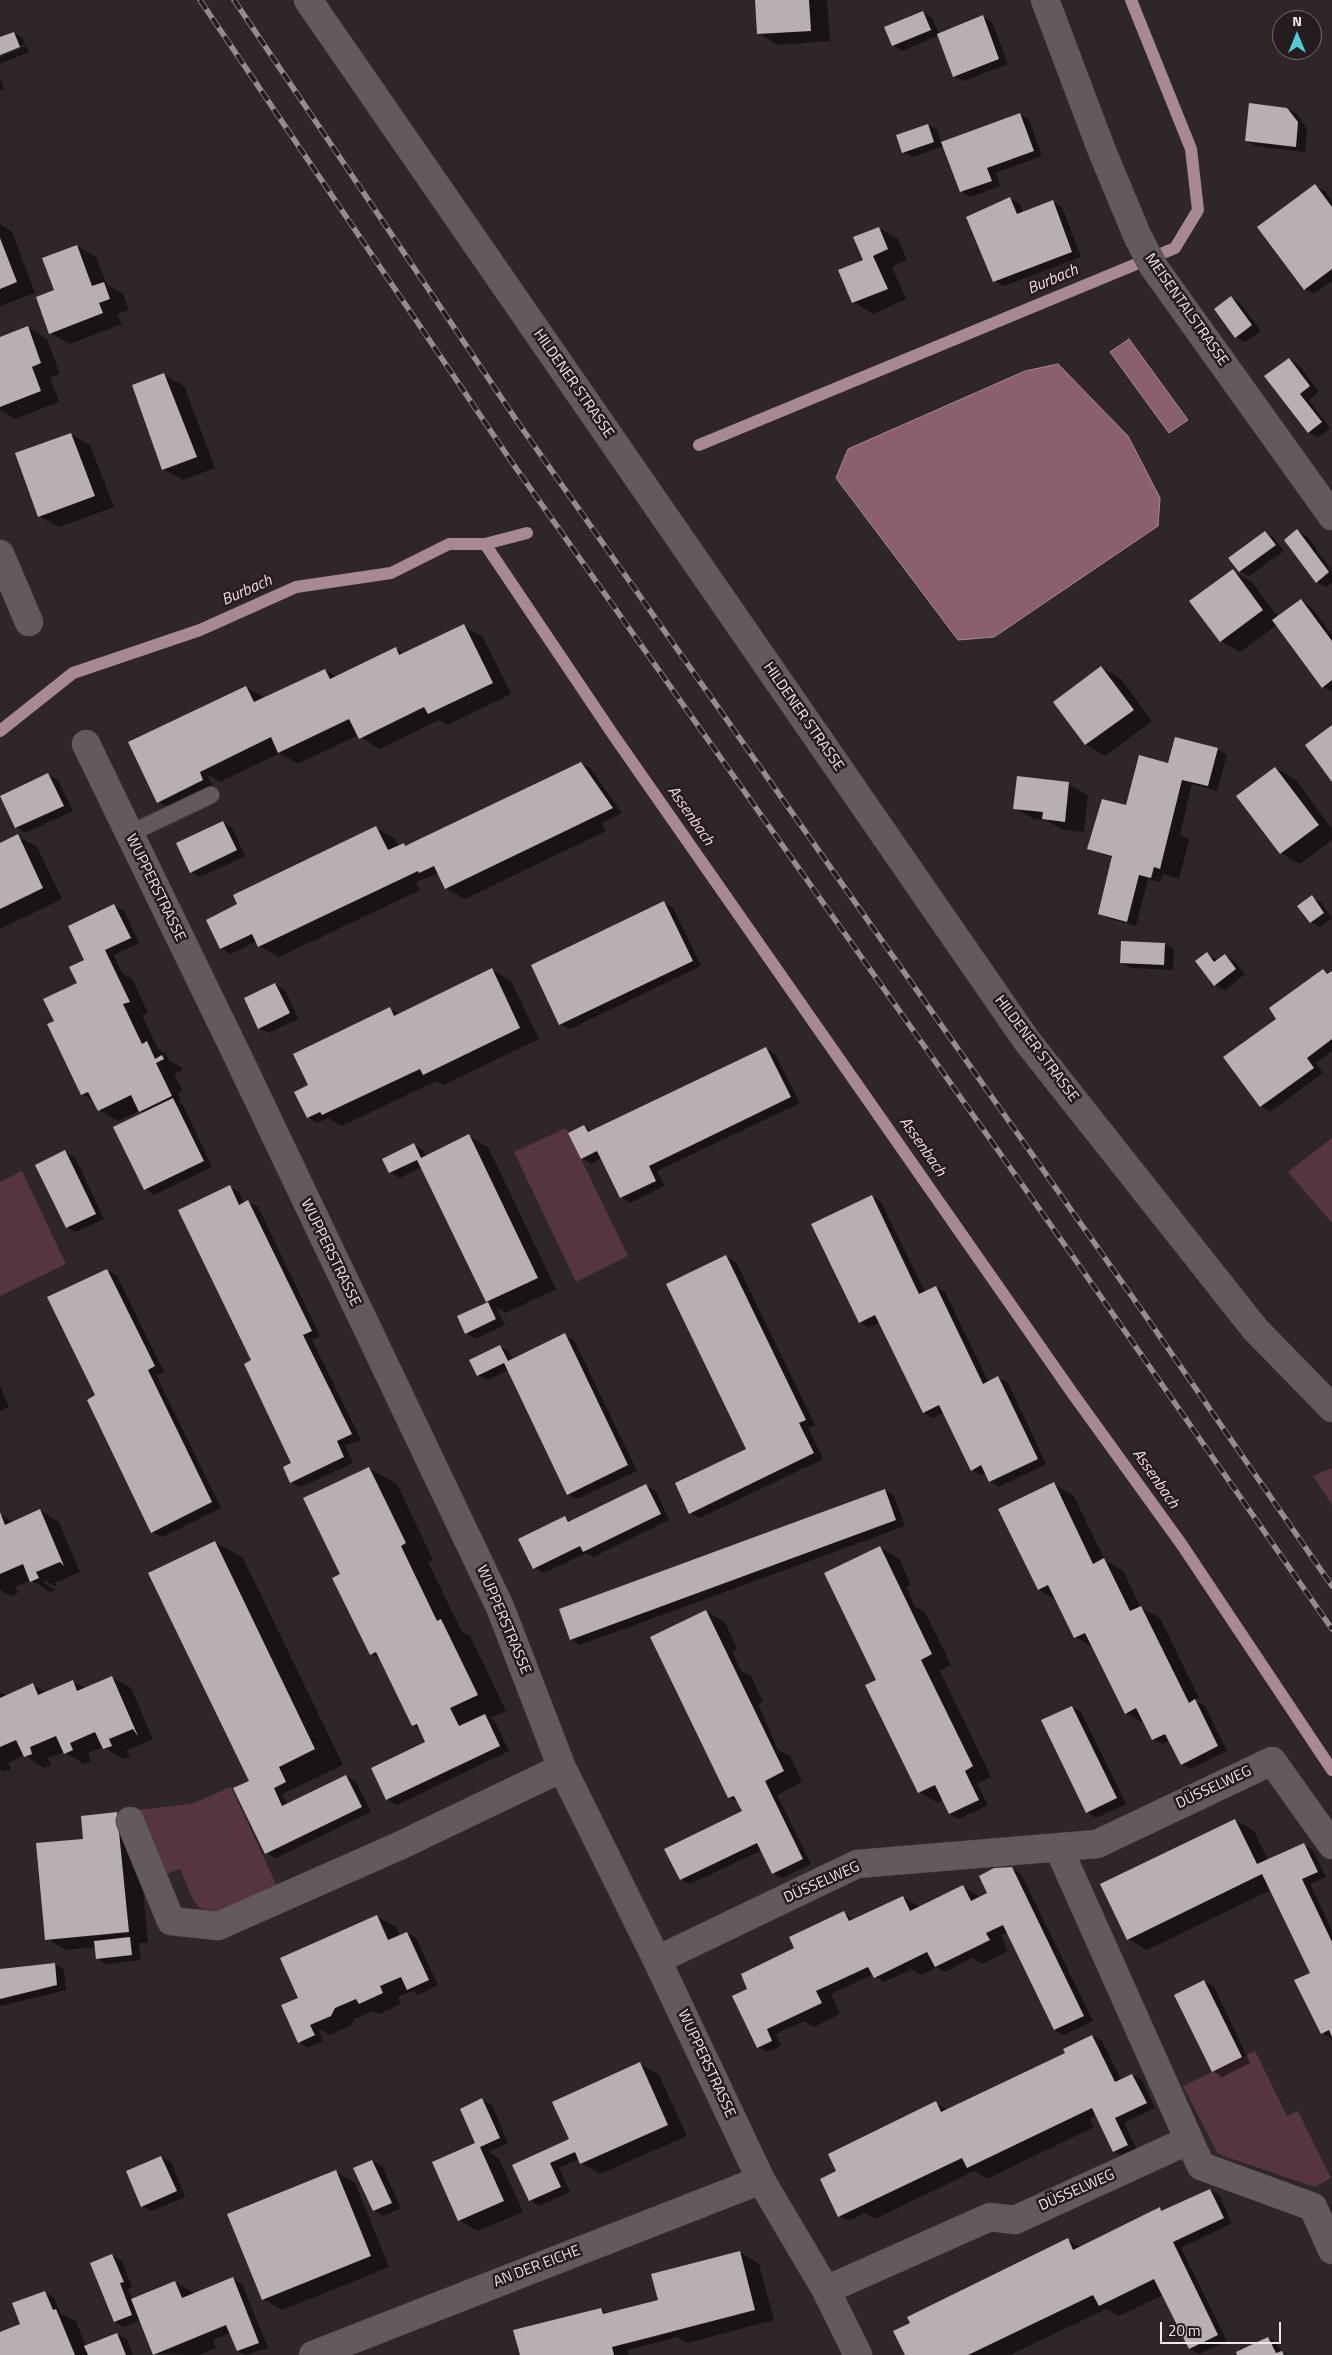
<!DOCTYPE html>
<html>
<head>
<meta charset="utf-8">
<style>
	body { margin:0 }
	#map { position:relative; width:1332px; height:2355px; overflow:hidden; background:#2e2629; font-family:"Titillium Web",sans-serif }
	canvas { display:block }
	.north { position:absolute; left:1272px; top:10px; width:50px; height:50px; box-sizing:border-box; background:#241c1f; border:1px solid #746d70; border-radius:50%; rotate:0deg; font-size:14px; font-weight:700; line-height:20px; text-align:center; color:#ede7e9 }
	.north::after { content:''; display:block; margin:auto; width:18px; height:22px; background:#52cbd9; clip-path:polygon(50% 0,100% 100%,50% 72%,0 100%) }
	.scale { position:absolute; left:1160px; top:2322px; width:121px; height:22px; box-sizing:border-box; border:2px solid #ede7e9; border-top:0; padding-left:6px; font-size:15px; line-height:18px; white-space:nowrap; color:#ede7e9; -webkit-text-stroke:4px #241c1f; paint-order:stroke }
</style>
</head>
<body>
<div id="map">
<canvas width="1332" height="2355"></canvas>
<div class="north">N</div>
<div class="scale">20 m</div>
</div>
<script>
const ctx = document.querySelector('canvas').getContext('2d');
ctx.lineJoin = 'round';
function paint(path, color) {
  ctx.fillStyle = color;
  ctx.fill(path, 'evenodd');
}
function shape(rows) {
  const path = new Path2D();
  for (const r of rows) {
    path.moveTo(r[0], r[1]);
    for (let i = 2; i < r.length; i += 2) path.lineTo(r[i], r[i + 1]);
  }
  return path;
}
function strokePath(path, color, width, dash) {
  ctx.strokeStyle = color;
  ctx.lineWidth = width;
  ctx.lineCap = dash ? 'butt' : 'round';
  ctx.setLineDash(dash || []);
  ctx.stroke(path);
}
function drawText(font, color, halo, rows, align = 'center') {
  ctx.font = font + ' "Titillium Web",sans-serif';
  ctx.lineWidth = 5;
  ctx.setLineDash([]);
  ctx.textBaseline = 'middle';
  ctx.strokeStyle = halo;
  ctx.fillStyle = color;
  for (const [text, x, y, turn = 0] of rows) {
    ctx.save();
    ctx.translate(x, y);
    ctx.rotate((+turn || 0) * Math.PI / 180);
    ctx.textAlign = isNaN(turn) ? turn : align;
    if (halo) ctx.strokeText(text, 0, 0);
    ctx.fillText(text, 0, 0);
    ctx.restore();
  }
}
paint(shape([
	[566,1128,628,1256,576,1282,514,1152],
	[1332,1138,1332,1223,1288,1172],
	[22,1171,66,1264,0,1296,0,1182],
	[1332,1468,1332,1505,1313,1476],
	[231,1787,277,1886,219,1911,206,1911,198,1906,192,1898,180,1869,166,1874,137,1810,191,1804],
	[1255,2051,1287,2116,1298,2111,1331,2178,1315,2187,1218,2154,1183,2086]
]), '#563541');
const water = shape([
	[1129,339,1188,420,1169,433,1110,352,1129,339],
	[1058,364,1128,436,1160,498,1158,526,994,637,958,640,836,478,848,449,1025,371,1058,364]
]);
paint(water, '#8a5f6f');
strokePath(water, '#a88894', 1);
paint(shape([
	[756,0,827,0,830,41,778,45,758,33],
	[923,13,932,18,939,34,983,17,992,22,1008,64,964,81,954,76,939,35,902,51,893,45],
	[14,33,23,38,25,44,0,54,0,38],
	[26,46,29,52,0,64,0,57],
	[0,79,4,89,0,90],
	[1287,109,1297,114,1307,129,1305,152,1256,146,1246,141],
	[1020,114,1029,120,1042,156,996,173,1000,186,970,197,961,191,944,146,913,157,903,152,928,125,937,130,941,143],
	[1315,186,1325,191,1332,201,1332,281,1314,294,1305,289],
	[1010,198,1020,204,1023,213,1053,202,1062,207,1081,257,1004,286,994,281],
	[0,224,12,232,35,293,0,306],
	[879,228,898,239,907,260,892,267,906,299,873,314,853,302,840,271,865,260],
	[77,246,96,257,107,285,123,294,129,310,117,314,122,324,70,344,50,333,56,291],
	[1231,297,1240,303,1261,331,1245,342,1236,337],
	[28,328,47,339,60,374,50,377,59,402,15,419,0,410,0,338],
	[1289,359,1299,365,1319,392,1309,400,1330,428,1318,438,1308,432],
	[164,375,184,386,215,468,183,480,163,469],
	[71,434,90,445,114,507,59,527,39,516],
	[1297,531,1307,536,1332,571,1332,582,1326,587,1316,582],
	[1265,532,1274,538,1284,551,1249,576,1240,571],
	[1233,571,1252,582,1278,617,1301,600,1310,606,1332,635,1332,692,1323,687,1277,625,1240,652,1221,641],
	[464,626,483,637,511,694,448,725,439,720,379,749,358,735,298,764,280,753,220,782,207,774,212,785,167,807,158,802,246,687,265,698,325,670,337,677,396,649,405,654],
	[1101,667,1121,679,1152,721,1105,756,1086,744,1054,702],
	[1176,738,1218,749,1227,755,1217,791,1192,784,1180,834,1189,840,1179,879,1163,874,1160,882,1148,879,1136,926,1108,918,1099,913,1113,858,1088,848,1169,764],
	[581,763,590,768,622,813,602,823,606,831,465,899,446,888,439,873,416,882,420,890,279,957,259,946,257,941,231,954,221,948,376,828,395,839,400,847,421,839],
	[1275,768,1295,779,1332,829,1332,840,1300,864,1281,853],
	[48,774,58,780,73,811,25,833,16,827],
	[1068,784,1088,795,1084,832,1063,830,1046,820,1034,819,1015,808],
	[223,822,232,828,245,856,200,877,191,872],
	[18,836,37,847,62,899,0,929,0,844],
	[1312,897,1321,902,1332,918,1320,927,1310,922],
	[664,902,673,908,701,966,570,1029,560,1024],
	[114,906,124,911,139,943,114,955,122,973,132,979,148,1013,142,1015,158,1049,166,1054,169,1060,181,1067,183,1070,174,1074,182,1090,177,1093,181,1101,178,1102,183,1105,212,1167,154,1195,145,1189,144,1113,139,1111,118,1121,99,1110,94,1101,82,1094,55,1022,79,983,86,961],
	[1164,944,1174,949,1173,970,1131,968,1121,963],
	[1207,953,1218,961,1225,955,1234,961,1245,974,1225,990,1215,985],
	[492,970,511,981,539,1039,443,1085,436,1081,342,1126,328,1118,317,1123,308,1117,309,1086,390,1009,400,1014],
	[1323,970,1329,974,1332,972,1332,1051,1316,1063,1323,1073,1270,1112,1261,1106,1225,1057,1278,1019],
	[275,984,285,990,298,1019,269,1033,259,1028],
	[766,1048,775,1054,800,1103,657,1171,665,1186,630,1203,621,1197,602,1158,591,1164,582,1158,584,1126,593,1131],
	[469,1136,488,1147,556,1289,506,1313,496,1307,505,1325,476,1339,466,1333,488,1303,422,1167,400,1178,390,1172,414,1144,423,1150,426,1157],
	[65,1152,75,1157,104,1219,76,1232,67,1227],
	[230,1187,239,1192,244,1204,248,1202,258,1207,320,1336,312,1340,361,1440,345,1446,353,1463,301,1487,291,1482,293,1464,253,1360],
	[872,1196,881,1202,925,1292,936,1287,945,1292,989,1383,998,1378,1008,1383,1046,1464,999,1487,990,1481,986,1473,981,1475,972,1470,944,1413,933,1418,924,1413,880,1322,869,1328,860,1322],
	[726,1256,736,1262,815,1425,808,1428,823,1459,700,1518,690,1513,748,1450],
	[107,1270,117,1276,164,1372,156,1375,221,1508,162,1537,152,1532,97,1396],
	[564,1335,574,1340,637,1471,577,1499,568,1494,508,1370,488,1380,478,1375,500,1346,509,1352,514,1360],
	[0,1386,9,1407,0,1411],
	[368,1468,397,1484,433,1560,428,1562,462,1632,470,1636,506,1711,490,1718,494,1720,509,1751,397,1805,387,1799,372,1769,427,1742,421,1730,413,1725,381,1660,371,1654,341,1575],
	[1053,1484,1073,1495,1105,1560,1123,1571,1141,1608,1160,1618,1199,1698,1194,1700,1205,1706,1227,1751,1191,1769,1181,1764,1170,1741,1162,1744,1153,1739,1145,1724,1126,1713,1094,1648,1075,1637,1057,1600,1039,1590],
	[646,1486,656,1491,669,1520,593,1557,586,1553,544,1573,534,1568,565,1518,572,1522],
	[885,1490,894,1496,905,1526,580,1645,571,1639],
	[40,1510,59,1522,80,1572,55,1583,57,1587,44,1580,44,1583,56,1590,50,1592,31,1580,16,1587,18,1593,11,1596,0,1590,0,1514,14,1522],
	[215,1542,243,1558,343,1765,282,1794,287,1804,346,1776,356,1782,371,1812,276,1858,266,1853,252,1781],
	[880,1547,899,1559,911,1585,906,1587,915,1607,925,1612,951,1665,940,1671,991,1777,977,1784,988,1805,959,1819,949,1814,943,1800,938,1803,919,1792,877,1681],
	[705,1611,725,1622,737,1649,732,1651,741,1671,751,1676,763,1702,758,1704,778,1750,790,1756,802,1782,777,1795,811,1864,782,1878,773,1873,762,1850,690,1884,681,1879,743,1812,739,1803,729,1797],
	[112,1677,131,1688,153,1739,127,1750,130,1757,123,1759,103,1747,88,1753,91,1761,84,1764,64,1752,48,1758,51,1765,44,1768,24,1755,8,1763,11,1769,4,1772,0,1769,0,1692,7,1696,33,1685,46,1692,72,1681,86,1689],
	[1072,1707,1081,1712,1126,1804,1096,1818,1087,1812],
	[117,1814,126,1819,139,1848,148,1943,139,1943,141,1960,106,1964,97,1958,96,1947,66,1950,47,1939,87,1840],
	[1235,1820,1254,1831,1268,1860,1304,1845,1313,1850,1326,1877,1310,1884,1332,1930,1332,2039,1322,2033,1313,1972,1271,1890,1147,1950,1128,1939],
	[1011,1868,1021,1874,1093,2021,1064,2035,1054,2030,1008,1932,1001,1935,1008,1951,982,1964,972,1958,945,1972,937,1967,921,1975,908,1967,910,1970,884,1982,873,1974,831,1994,840,2014,814,2027,804,2021,776,2034,781,2046,767,2052,758,2047,749,1989,843,1912,854,1920,903,1897,920,1907,963,1887,980,1897,988,1893],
	[376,1916,396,1927,400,1936,407,1933,416,1938,438,1985,418,1995,412,1991,398,1997,401,2004,379,2014,373,2011,355,2019,350,2026,330,2035,318,2028,323,2041,308,2048,299,2042,299,1998],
	[55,1964,64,1970,66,1990,0,2006,0,1970],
	[1204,1981,1214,1987,1250,2063,1222,2077,1213,2071],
	[1092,2036,1102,2041,1121,2080,1132,2075,1142,2080,1155,2108,1124,2123,1137,2150,1123,2157,1114,2151,1096,2115,1090,2119,1094,2127,987,2179,974,2171,875,2219,862,2212,863,2214,849,2221,839,2216,838,2172,936,2103,948,2110,1066,2054],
	[640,2064,659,2075,687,2136,600,2174,581,2163,579,2159,559,2168,570,2192,539,2206,530,2200,514,2166,571,2140],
	[482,2100,492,2105,508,2143,489,2152,499,2159,523,2212,478,2231,459,2220,477,2144],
	[161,2157,171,2162,185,2197,152,2211,142,2206],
	[372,2161,382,2166,401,2208,384,2216,374,2211,355,2169],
	[336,2172,355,2183,389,2267,282,2310,263,2299],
	[1210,2190,1219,2195,1232,2223,1181,2248,1227,2341,1199,2354,1190,2348,1163,2295,1119,2316,1106,2309,1010,2355,907,2355,1068,2240,1081,2247,1160,2209,1164,2211],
	[740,2252,759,2264,774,2320,687,2343,677,2337,628,2350,629,2355,521,2355,601,2309,609,2314,660,2301],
	[672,2330,673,2332,626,2344,626,2342],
	[112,2255,122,2261,132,2287,128,2289,133,2299,175,2282,194,2293,233,2279,242,2284,268,2348,246,2355,238,2351,231,2332,213,2340,216,2348,199,2355,154,2354,141,2320,124,2327,115,2322,92,2263],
	[45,2292,54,2298,60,2313,76,2321,86,2347,117,2334,127,2339,133,2355,0,2355,0,2333,23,2324],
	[1268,2338,1277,2343,1281,2352,1287,2355,1238,2355]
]), '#0007');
strokePath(shape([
	[699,445,1175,248,1198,210,1191,149,1131,0],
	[485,544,614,736,1073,1394,1182,1545,1332,1770],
	[0,731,73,673,200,630,296,587,391,573,449,544,485,544,527,533]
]), '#a88894', 12);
paint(shape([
	[755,0,809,0,811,31,757,34],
	[923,11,931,30,892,46,884,27],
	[983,15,999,59,953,77,937,34],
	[14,32,20,47,0,55,0,37],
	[1249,103,1287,108,1298,122,1296,147,1245,141],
	[1020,113,1034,151,987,168,992,181,960,192,941,142],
	[928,124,934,142,902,153,896,135],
	[1315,184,1332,207,1332,269,1304,290,1257,227],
	[1010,197,1017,214,1053,200,1072,252,993,282,966,217],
	[879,227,888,249,873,256,888,289,852,303,838,270,863,260,853,237],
	[0,238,17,282,0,289],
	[77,245,92,286,104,282,110,299,99,303,103,313,49,334,36,297,54,290,42,258],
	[1231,296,1252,325,1235,338,1214,309],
	[28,326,41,363,32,367,41,391,0,407,0,337],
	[1289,358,1310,386,1300,394,1322,422,1308,433,1264,376],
	[164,373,197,457,162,470,132,385],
	[71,433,95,496,38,517,15,453],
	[1297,529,1329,572,1316,583,1284,540],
	[1265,531,1276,545,1239,572,1228,558],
	[1233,569,1263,610,1220,642,1189,601],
	[1301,599,1332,641,1332,680,1322,688,1272,620],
	[464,624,493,683,428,714,424,707,359,739,349,719,278,753,271,737,200,772,203,780,157,803,128,742,246,686,254,702,325,669,330,679,396,647,399,655],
	[1101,666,1134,710,1085,745,1053,702],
	[1332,725,1332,782,1305,745],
	[1175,737,1218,748,1208,786,1182,780,1160,869,1154,867,1151,878,1139,875,1127,922,1098,914,1112,856,1087,849,1102,799,1126,805,1139,755,1168,763],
	[581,762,613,808,445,889,434,866,419,873,418,871,258,947,252,934,220,949,206,920,237,904,233,895,376,826,388,850,404,843,405,846],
	[1275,767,1319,825,1280,854,1236,796],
	[48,773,64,806,15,828,0,796],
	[1017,776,1069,782,1065,822,1042,819,1043,812,1013,809],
	[223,821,237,850,190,873,176,843],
	[18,834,43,888,0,909,0,843],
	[1312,895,1324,913,1310,923,1297,906],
	[664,901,693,961,559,1025,531,965],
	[114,904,131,938,105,950,130,1002,123,1004,142,1044,147,1041,155,1059,162,1055,164,1059,156,1063,172,1096,139,1112,131,1095,98,1111,88,1092,81,1095,47,1024,54,1021,43,999,77,983,69,967,84,960,68,926],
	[1121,941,1165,943,1164,965,1120,963],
	[1207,952,1214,962,1225,954,1236,969,1214,986,1195,961],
	[492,968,520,1028,423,1075,420,1069,322,1115,320,1112,307,1118,294,1092,308,1085,293,1054,390,1007,394,1016],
	[1323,969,1327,974,1332,971,1332,1039,1307,1058,1314,1068,1260,1107,1223,1057,1276,1019,1269,1008],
	[275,983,290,1013,258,1029,244,998],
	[766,1047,791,1097,649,1166,656,1181,620,1198,597,1151,581,1159,568,1133,584,1125,588,1132],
	[173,1098,204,1161,144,1190,113,1127],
	[469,1134,538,1278,486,1302,417,1160,389,1173,382,1159,414,1143,421,1158],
	[65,1150,96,1214,66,1228,35,1165],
	[230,1185,239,1205,248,1200,312,1331,303,1335,352,1434,337,1441,344,1457,290,1483,283,1467,291,1463,244,1364,251,1360,178,1210],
	[872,1195,919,1294,936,1286,983,1384,998,1376,1038,1459,989,1482,981,1465,971,1471,939,1405,923,1413,875,1315,859,1323,811,1224],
	[726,1255,806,1420,799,1423,814,1453,689,1514,675,1483,746,1449,666,1284],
	[107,1269,155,1366,148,1370,212,1502,151,1533,87,1400,95,1395,47,1297],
	[488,1302,496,1319,465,1334,457,1316],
	[565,1333,628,1465,567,1495,504,1363,477,1376,469,1360,500,1345,508,1361],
	[369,1467,406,1543,401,1546,437,1621,441,1619,478,1695,450,1708,459,1726,485,1714,500,1746,386,1800,371,1768,425,1742,417,1724,412,1726,376,1652,370,1655,332,1578,340,1574,303,1498],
	[1054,1482,1093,1564,1104,1558,1130,1611,1141,1606,1189,1703,1195,1699,1218,1746,1181,1765,1165,1734,1152,1740,1136,1708,1125,1714,1085,1633,1074,1638,1048,1585,1038,1590,998,1509],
	[646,1484,661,1514,583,1552,580,1546,533,1569,518,1539,565,1516,568,1522],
	[885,1489,896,1520,570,1640,559,1609],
	[40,1509,64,1566,60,1562,36,1572,39,1578,30,1582,23,1564,0,1574,0,1512,5,1525],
	[215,1541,315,1749,279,1767,286,1782,274,1788,282,1806,346,1775,362,1807,265,1854,233,1788,249,1781,148,1573],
	[880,1546,932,1654,921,1660,973,1766,965,1771,979,1800,949,1814,935,1785,918,1793,865,1685,876,1680,824,1573],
	[706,1610,784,1771,765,1781,803,1859,772,1874,757,1843,680,1880,664,1849,742,1811,734,1796,728,1798,650,1637],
	[112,1676,138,1736,133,1729,109,1739,112,1746,103,1749,95,1732,70,1743,73,1750,64,1754,56,1736,30,1747,32,1754,24,1757,16,1740,0,1747,0,1698,33,1683,38,1695,73,1680,77,1691],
	[1072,1706,1117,1798,1086,1813,1041,1720],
	[117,1812,129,1932,45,1940,36,1843,83,1839,81,1816],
	[1235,1819,1257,1864,1304,1843,1318,1872,1302,1879,1332,1942,1332,2037,1329,2030,1321,2034,1294,1980,1310,1973,1262,1874,1127,1940,1100,1884],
	[1012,1867,1084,2016,1054,2030,1003,1925,986,1933,990,1940,935,1967,927,1952,874,1978,868,1967,816,1991,822,2003,767,2029,772,2041,757,2048,732,1996,747,1989,741,1974,794,1948,789,1937,844,1911,849,1921,903,1896,910,1911,963,1885,971,1901,987,1893,979,1876,994,1868],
	[377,1915,388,1940,407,1932,429,1980,407,1990,401,1977,380,1986,383,1993,359,2004,356,1999,335,2008,331,2016,310,2025,315,2035,298,2043,281,2005,298,1998,280,1958],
	[130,1937,132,1955,96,1959,94,1941],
	[55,1963,57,1985,0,1999,0,1969],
	[1204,1980,1242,2057,1212,2072,1174,1995],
	[1092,2035,1115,2082,1132,2074,1147,2103,1115,2118,1128,2145,1113,2152,1092,2108,967,2168,962,2158,838,2217,820,2179,836,2171,828,2154,936,2101,941,2112,1065,2053,1063,2049],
	[640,2062,668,2125,580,2164,575,2152,550,2163,561,2187,529,2201,512,2165,569,2139,552,2102],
	[482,2098,500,2138,480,2147,504,2201,458,2221,432,2162,475,2143,460,2109],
	[161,2156,177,2191,141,2207,126,2171],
	[372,2160,392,2203,373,2211,353,2168],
	[336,2170,371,2256,262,2300,227,2214],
	[1210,2189,1224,2218,1173,2242,1218,2335,1189,2349,1154,2279,1099,2306,1093,2295,968,2355,905,2355,893,2331,910,2323,907,2317,1068,2238,1073,2250,1160,2207,1161,2211],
	[740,2251,755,2310,612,2347,614,2355,520,2355,513,2330,601,2308,603,2314,658,2300,651,2274],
	[112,2254,124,2282,120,2283,132,2315,114,2322,90,2263],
	[233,2277,259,2343,237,2351,226,2325,153,2355,131,2299,175,2281,182,2298],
	[45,2291,53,2310,56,2309,75,2355,0,2355,0,2332,20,2324,12,2303],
	[117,2333,126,2355,88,2355,84,2346],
	[1268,2337,1276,2353,1282,2351,1284,2355,1237,2355,1236,2352]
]), '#b9aeb2');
const lane = shape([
	[129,834,211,795]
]);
const street = shape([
	[1045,0,1102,151,1137,235,1153,266,1332,516],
	[0,554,29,622],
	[86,744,238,1057,500,1607,562,1768,657,1960,761,2180,826,2290,858,2355],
	[130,1821,171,1921,218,1926,399,1846,562,1768],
	[1059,1849,1189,2140],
	[657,1960,857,1864,1097,1844,1272,1761,1332,1845],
	[826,2290,990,2217,1015,2220,1189,2140,1201,2166,1313,2207,1332,2250],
	[313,2355,761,2180]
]);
const secondary = shape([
	[308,0,1027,1041,1255,1329,1332,1408]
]);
strokePath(lane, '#4a4345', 18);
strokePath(street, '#4a4345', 29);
strokePath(secondary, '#4a4345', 29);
strokePath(lane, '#635a5d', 16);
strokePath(street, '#635a5d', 28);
strokePath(secondary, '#635a5d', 28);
const rail = shape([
	[200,0,511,461,1074,1258,1332,1629],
	[234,0,519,424,1145,1315,1332,1586]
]);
strokePath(rail, '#948d90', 5.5);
strokePath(rail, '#241c1f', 4, [11]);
drawText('15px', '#ede7e9', '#241c1f', [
	["MEISENTALSTRASSE",1186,310,55],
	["HILDENER STRASSE",573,384,55],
	["HILDENER STRASSE",803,717,55],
	["WUPPERSTRASSE",155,888,64],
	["HILDENER STRASSE",1036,1049,53],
	["WUPPERSTRASSE",330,1253,64],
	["WUPPERSTRASSE",503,1620,67],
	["DÜSSELWEG",1214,1788,-25],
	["DÜSSELWEG",822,1883,-24],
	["WUPPERSTRASSE",706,2064,65],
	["DÜSSELWEG",1077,2191,-24],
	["AN DER EICHE",537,2267,-21]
]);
drawText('italic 16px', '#f6d8e2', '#241c1f', [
	["Burbach",1053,280,-23],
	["Burbach",247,591,-24],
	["Assenbach",690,816,55],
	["Assenbach",922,1147,55],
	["Assenbach",1155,1479,55]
]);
</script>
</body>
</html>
